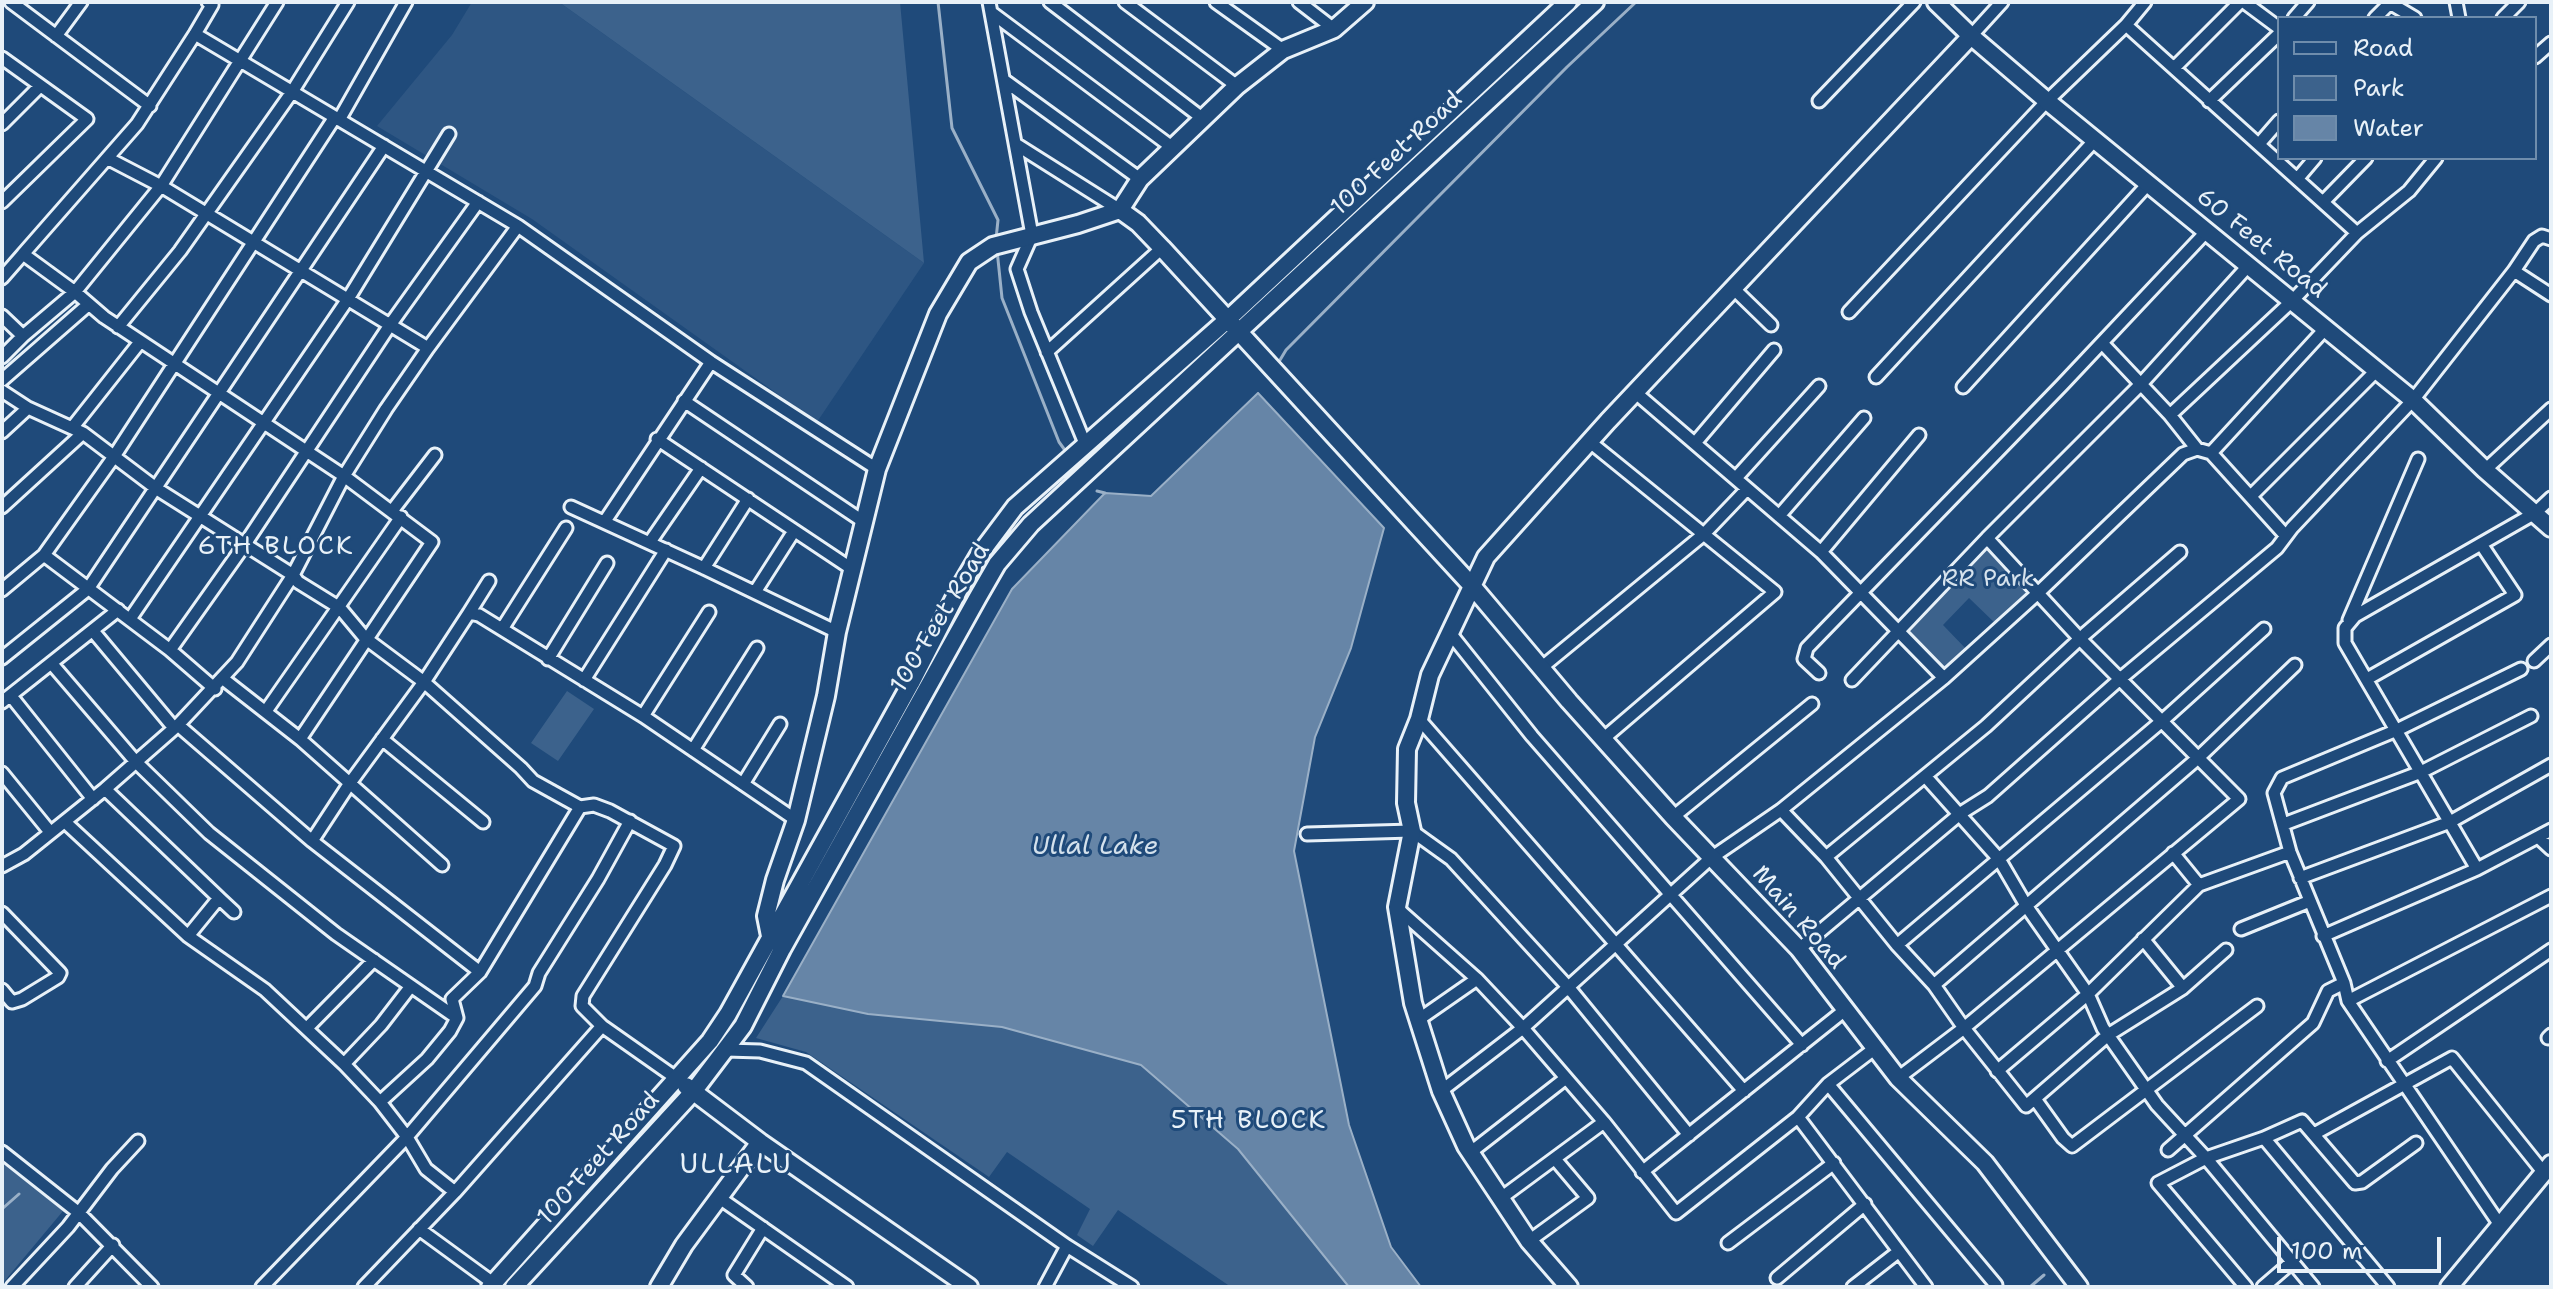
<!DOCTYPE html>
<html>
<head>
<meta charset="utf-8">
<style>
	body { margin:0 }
	#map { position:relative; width:2553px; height:1289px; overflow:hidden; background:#1f4a7a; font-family:"Shantell Sans",sans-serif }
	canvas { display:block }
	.frame { position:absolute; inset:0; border:4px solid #e8f1f8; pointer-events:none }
	.legend { position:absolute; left:2277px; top:16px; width:260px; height:144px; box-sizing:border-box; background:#1f4a7a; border:2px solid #6f8dac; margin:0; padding:10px 14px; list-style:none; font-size:24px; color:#e8f1f8 }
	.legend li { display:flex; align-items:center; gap:16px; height:40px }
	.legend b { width:40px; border:2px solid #6f8dac }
	.scale { position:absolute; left:2277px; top:1237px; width:164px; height:36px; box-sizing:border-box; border:4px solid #e8f1f8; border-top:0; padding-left:10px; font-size:24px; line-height:28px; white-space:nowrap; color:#e8f1f8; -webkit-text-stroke:6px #1f4a7a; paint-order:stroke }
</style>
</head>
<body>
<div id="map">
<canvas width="2553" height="1289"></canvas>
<div class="frame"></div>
<ul class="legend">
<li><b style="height:10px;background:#1f4a7a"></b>Road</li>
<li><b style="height:22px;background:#3c628c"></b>Park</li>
<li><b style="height:22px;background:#6685a7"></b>Water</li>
</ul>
<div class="scale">100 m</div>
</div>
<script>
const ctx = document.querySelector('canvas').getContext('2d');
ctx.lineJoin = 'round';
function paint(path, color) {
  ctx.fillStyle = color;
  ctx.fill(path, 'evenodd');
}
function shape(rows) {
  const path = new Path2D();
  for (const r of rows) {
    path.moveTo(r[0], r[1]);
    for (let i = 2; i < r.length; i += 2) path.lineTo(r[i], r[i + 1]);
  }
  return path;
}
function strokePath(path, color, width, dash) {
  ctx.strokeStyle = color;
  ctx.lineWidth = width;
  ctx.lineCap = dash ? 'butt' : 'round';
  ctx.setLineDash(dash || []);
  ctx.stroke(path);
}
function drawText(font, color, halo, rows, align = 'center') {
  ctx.font = font + ' "Shantell Sans",sans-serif';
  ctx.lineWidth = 6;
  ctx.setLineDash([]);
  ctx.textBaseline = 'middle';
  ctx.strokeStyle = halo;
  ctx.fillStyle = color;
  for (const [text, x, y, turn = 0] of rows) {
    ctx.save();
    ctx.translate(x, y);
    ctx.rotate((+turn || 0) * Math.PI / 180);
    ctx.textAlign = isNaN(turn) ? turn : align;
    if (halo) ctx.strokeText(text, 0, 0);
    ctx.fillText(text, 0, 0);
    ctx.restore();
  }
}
paint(shape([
	[472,2,559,2,924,263,817,422,532,219,377,126,452,35]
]), '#2e5683');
paint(shape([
	[559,2,900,2,924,263],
	[1989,544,2033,590,1997,625,1969,598,1943,625,1969,652,1945,674,1901,628],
	[567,691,594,709,558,761,531,743],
	[783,996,868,1014,1002,1027,1141,1065,1238,1149,1349,1287,1231,1287,1118,1210,1093,1246,1077,1235,1090,1209,1007,1152,989,1177,806,1052,756,1038],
	[2,1161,63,1211,2,1284]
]), '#3c628c');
const water = shape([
	[1258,393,1384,528,1351,648,1315,737,1294,851,1349,1125,1391,1247,1421,1287,1349,1287,1238,1149,1141,1065,1002,1027,868,1014,783,996,1012,589,1105,493,1151,496,1258,393]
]);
paint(water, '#6685a7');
strokePath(water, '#9ab0c7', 2);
strokePath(shape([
	[938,2,952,128,998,220,996,239],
	[997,250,1002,298,1059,442,1067,453],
	[1280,360,1286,350,1567,67,1636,2],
	[1097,491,1105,493],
	[2,1209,19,1194],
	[2030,1287,2044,1275]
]), '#9ab0c7', 3);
const street = shape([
	[11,2,150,106],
	[208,2,212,5,195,34,137,124,23,254,75,292,104,317,344,476,432,542,300,739],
	[989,2,1032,235,1017,269,1031,312,1086,446],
	[1050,2,1202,118],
	[1125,2,1237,86],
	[1216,2,1283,50],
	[1299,2,1334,29],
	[2244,2,2279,28],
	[2388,2,2415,18],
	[2456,2,2459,18],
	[992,13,1173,148],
	[2294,18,2308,2],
	[2375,18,2390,3],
	[2503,18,2519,2],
	[2126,25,2357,233],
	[195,34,518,226,711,362,877,469],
	[56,36,81,2],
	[1971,36,2002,2],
	[2535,57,2551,43],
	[2,58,87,119,2,202],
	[2174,68,2240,2],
	[1005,81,1140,179],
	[1819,101,1914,2],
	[2209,101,2279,34],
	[339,120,406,2],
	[2,124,39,87],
	[2259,144,2279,121],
	[1017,145,1120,210],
	[109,159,161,186,428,348],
	[2298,178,2315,158],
	[2323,202,2366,158],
	[2514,271,2551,295],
	[2,278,23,254],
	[1734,289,1771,325],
	[1849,312,2047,101,2126,25,2145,2],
	[2,316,23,336,75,292,161,186,277,2],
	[118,327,180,251,292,92,348,2],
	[2102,343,2170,415,2197,449],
	[1047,352,1162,248],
	[2,357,23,336],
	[1876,377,2095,140],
	[2,380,89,304],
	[1963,387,2148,184],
	[2,391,28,408,83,433,157,489,293,575,298,582,340,608,365,638,424,682,521,768,533,781,580,807,594,805,610,811,674,846,665,865,583,996,582,1006,602,1026,455,1192,364,1287],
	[1636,393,1821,552,1944,678],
	[684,401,864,522],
	[2170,415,2293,300,2357,233,2409,191,2436,158],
	[72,428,140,342],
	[2,432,28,408],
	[657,439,852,569],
	[1590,442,1775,592,1603,739],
	[1695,443,1774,350],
	[2211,453,2326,328],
	[2485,470,2551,409],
	[1736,478,1819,386],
	[2251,496,2377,370],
	[2,507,83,433],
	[571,507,704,568,837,632],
	[392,511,435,455],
	[1779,516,1864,418],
	[605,521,711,362],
	[650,542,701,468],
	[1821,552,1919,435],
	[44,555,113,458,335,117],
	[704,568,748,499],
	[2,590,44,555,170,650,215,689],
	[755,592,794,531],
	[469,613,489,581],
	[130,619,348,299,449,134],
	[2349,620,2418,459],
	[502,629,566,528],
	[93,631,174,728],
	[1450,633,1532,736,1802,1045],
	[170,650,245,544,390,325,478,202],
	[2,658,88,589,384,146],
	[548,659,607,563],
	[2534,661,2551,645],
	[52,664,136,762,209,833,336,934,457,1018],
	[1541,668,1704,534,1747,489],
	[1819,673,1804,659,1807,648,2062,385,2207,231],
	[222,678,300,739,442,865],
	[2367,679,2515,595,2481,544],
	[584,680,666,550],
	[1852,680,1987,538,2141,384,2249,265],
	[11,696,93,799],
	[2,702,118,610],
	[266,711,401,517],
	[643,716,709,612],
	[1419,719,1744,1091],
	[178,725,312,841,480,972],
	[382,739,483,822],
	[693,750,757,648],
	[2,773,50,832],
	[1925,776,1999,859,2027,907,2088,994,2103,1028,2157,1105,2206,1158,2313,1287],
	[743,784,780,724],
	[105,789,219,898],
	[1781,810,1826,857,1897,945,1934,985,1964,1028,2026,1106,2108,1035,2183,988,2226,950],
	[1673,817,1812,704],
	[65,822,188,936,265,990,344,1064,380,1102,427,1059,450,1031,457,1018,452,999,480,972,580,807],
	[2284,824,2421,772,2531,716],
	[1307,834,1412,831,1451,859,1569,988,1689,1135],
	[2538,837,2551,849],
	[312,841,350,783,424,682,469,613,479,615,643,716,796,820],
	[2173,853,2199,885],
	[1826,857,1986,726,2085,634,2180,552],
	[2,866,24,854,105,789,178,725,237,662,293,575,344,476,386,409,428,348,518,226],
	[2477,869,2345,643,2345,628,2355,616,2535,513,2551,498],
	[2300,878,2450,822,2551,765],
	[1397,908,1477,979,1523,1028,1604,1122,1676,1213,1798,1117,1828,1084,1874,1049],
	[2,913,60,973,58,977,22,999,12,1002,2,990],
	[2241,929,2310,901],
	[188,936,219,898,234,912],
	[2323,936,2477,869,2551,830],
	[2143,939,2183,988],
	[1897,945,2162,721,2264,629],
	[1799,949,1961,813,1988,796,2120,679,2277,548,2292,528,2413,400,2514,271,2534,241,2542,236,2551,239],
	[1934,985,2198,758,2295,665],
	[2348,1001,2551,896],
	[1418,1020,1477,979],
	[602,1026,676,1078],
	[307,1028,374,960],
	[2548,1038,2551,1035],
	[726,1050,760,1051,806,1063,1067,1246,1132,1287],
	[2387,1061,2551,950],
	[344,1064,381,1025,411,986],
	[1997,1071,2088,994,2199,885,2290,852],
	[1898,1078,1964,1028,2239,799,2081,640,1987,538],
	[1828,1084,1996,1285],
	[1441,1091,1523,1028,1711,858,1781,810,1944,678,2038,593,2183,454,2197,449,2211,453,2285,535],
	[2035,1099,2063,1138,2072,1146,2257,1006],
	[380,1102,407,1137,426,1169,455,1192],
	[1798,1117,1926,1287],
	[2314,1134,2452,1058,2544,1173],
	[2264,1138,2302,1121,2355,1183,2362,1182,2416,1143],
	[2168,1150,2313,1023,2328,991,2344,983],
	[2,1152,79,1213,152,1287],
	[1471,1152,1566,1078],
	[1642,1172,1845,1010],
	[1501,1198,1604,1122],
	[721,1199,847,1287],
	[2500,1225,2348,1001,2344,983,2290,852,2274,793,2282,778,2397,730,2521,669],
	[419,1229,493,1283],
	[1529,1241,1588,1198,1555,1159],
	[1728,1243,1834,1163],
	[1777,1278,1865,1204],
	[12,1287,68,1227,112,1169,138,1141],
	[75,1287,113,1245],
	[262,1287,407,1137,535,986,539,973,598,879,630,821],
	[747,1287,734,1275,763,1228],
	[1045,1287,1067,1246],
	[1853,1287,1898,1252],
	[2246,1287,2158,1183,2206,1158,2264,1138,2388,1287],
	[2263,1287,2292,1262]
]);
const secondary = shape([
	[1936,2,1971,36,2047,101,2413,400,2485,470,2551,528],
	[1120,210,1138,223,1162,248,1473,587,1569,701,1673,817,1799,949,1898,1078,1985,1163,2079,1287],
	[771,941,766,916,775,880,796,820,826,696,837,632,877,469,938,314,969,262,993,246,1078,224,1120,210,1140,179,1237,86,1283,50,1334,29,1365,2],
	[760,1142,969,1287],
	[490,1287,710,1041,728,1014,911,683,959,589,979,555,1015,507,1226,321,1568,2],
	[514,1287,693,1092,743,1026,782,949,978,597,997,564,1031,524,1595,2],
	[659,1287,684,1245,760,1142,686,1086],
	[1569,1287,1529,1241,1466,1146,1441,1091,1413,1003,1397,907,1412,831,1406,803,1407,749,1419,719,1430,675,1486,557,1608,421,1971,36],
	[2449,1287,2551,1164]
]);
strokePath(street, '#e8f1f8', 17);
strokePath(secondary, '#e8f1f8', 22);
strokePath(street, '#1f4a7a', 11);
strokePath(secondary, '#1f4a7a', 16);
drawText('24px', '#e8f1f8', '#1f4a7a', [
	["100 Feet Road",1397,154,-43],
	["60 Feet Road",2261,244,39],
	["100 Feet Road",941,618,-59],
	["Main Road",1798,918,49],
	["100 Feet Road",599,1159,-48]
]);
drawText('24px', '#d7e3ed', '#1f4a7a', [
	["RR Park",1988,580]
]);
ctx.letterSpacing = '2px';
drawText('26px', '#e8f1f8', '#1f4a7a', [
	["6TH BLOCK",276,547],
	["5TH BLOCK",1249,1121]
]);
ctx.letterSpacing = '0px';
drawText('italic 26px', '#d4e1ec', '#1f4a7a', [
	["Ullal Lake",1095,847]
]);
ctx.letterSpacing = '2px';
drawText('28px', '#e8f1f8', '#1f4a7a', [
	["ULLALU",736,1166]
]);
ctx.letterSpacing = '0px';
</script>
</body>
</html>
